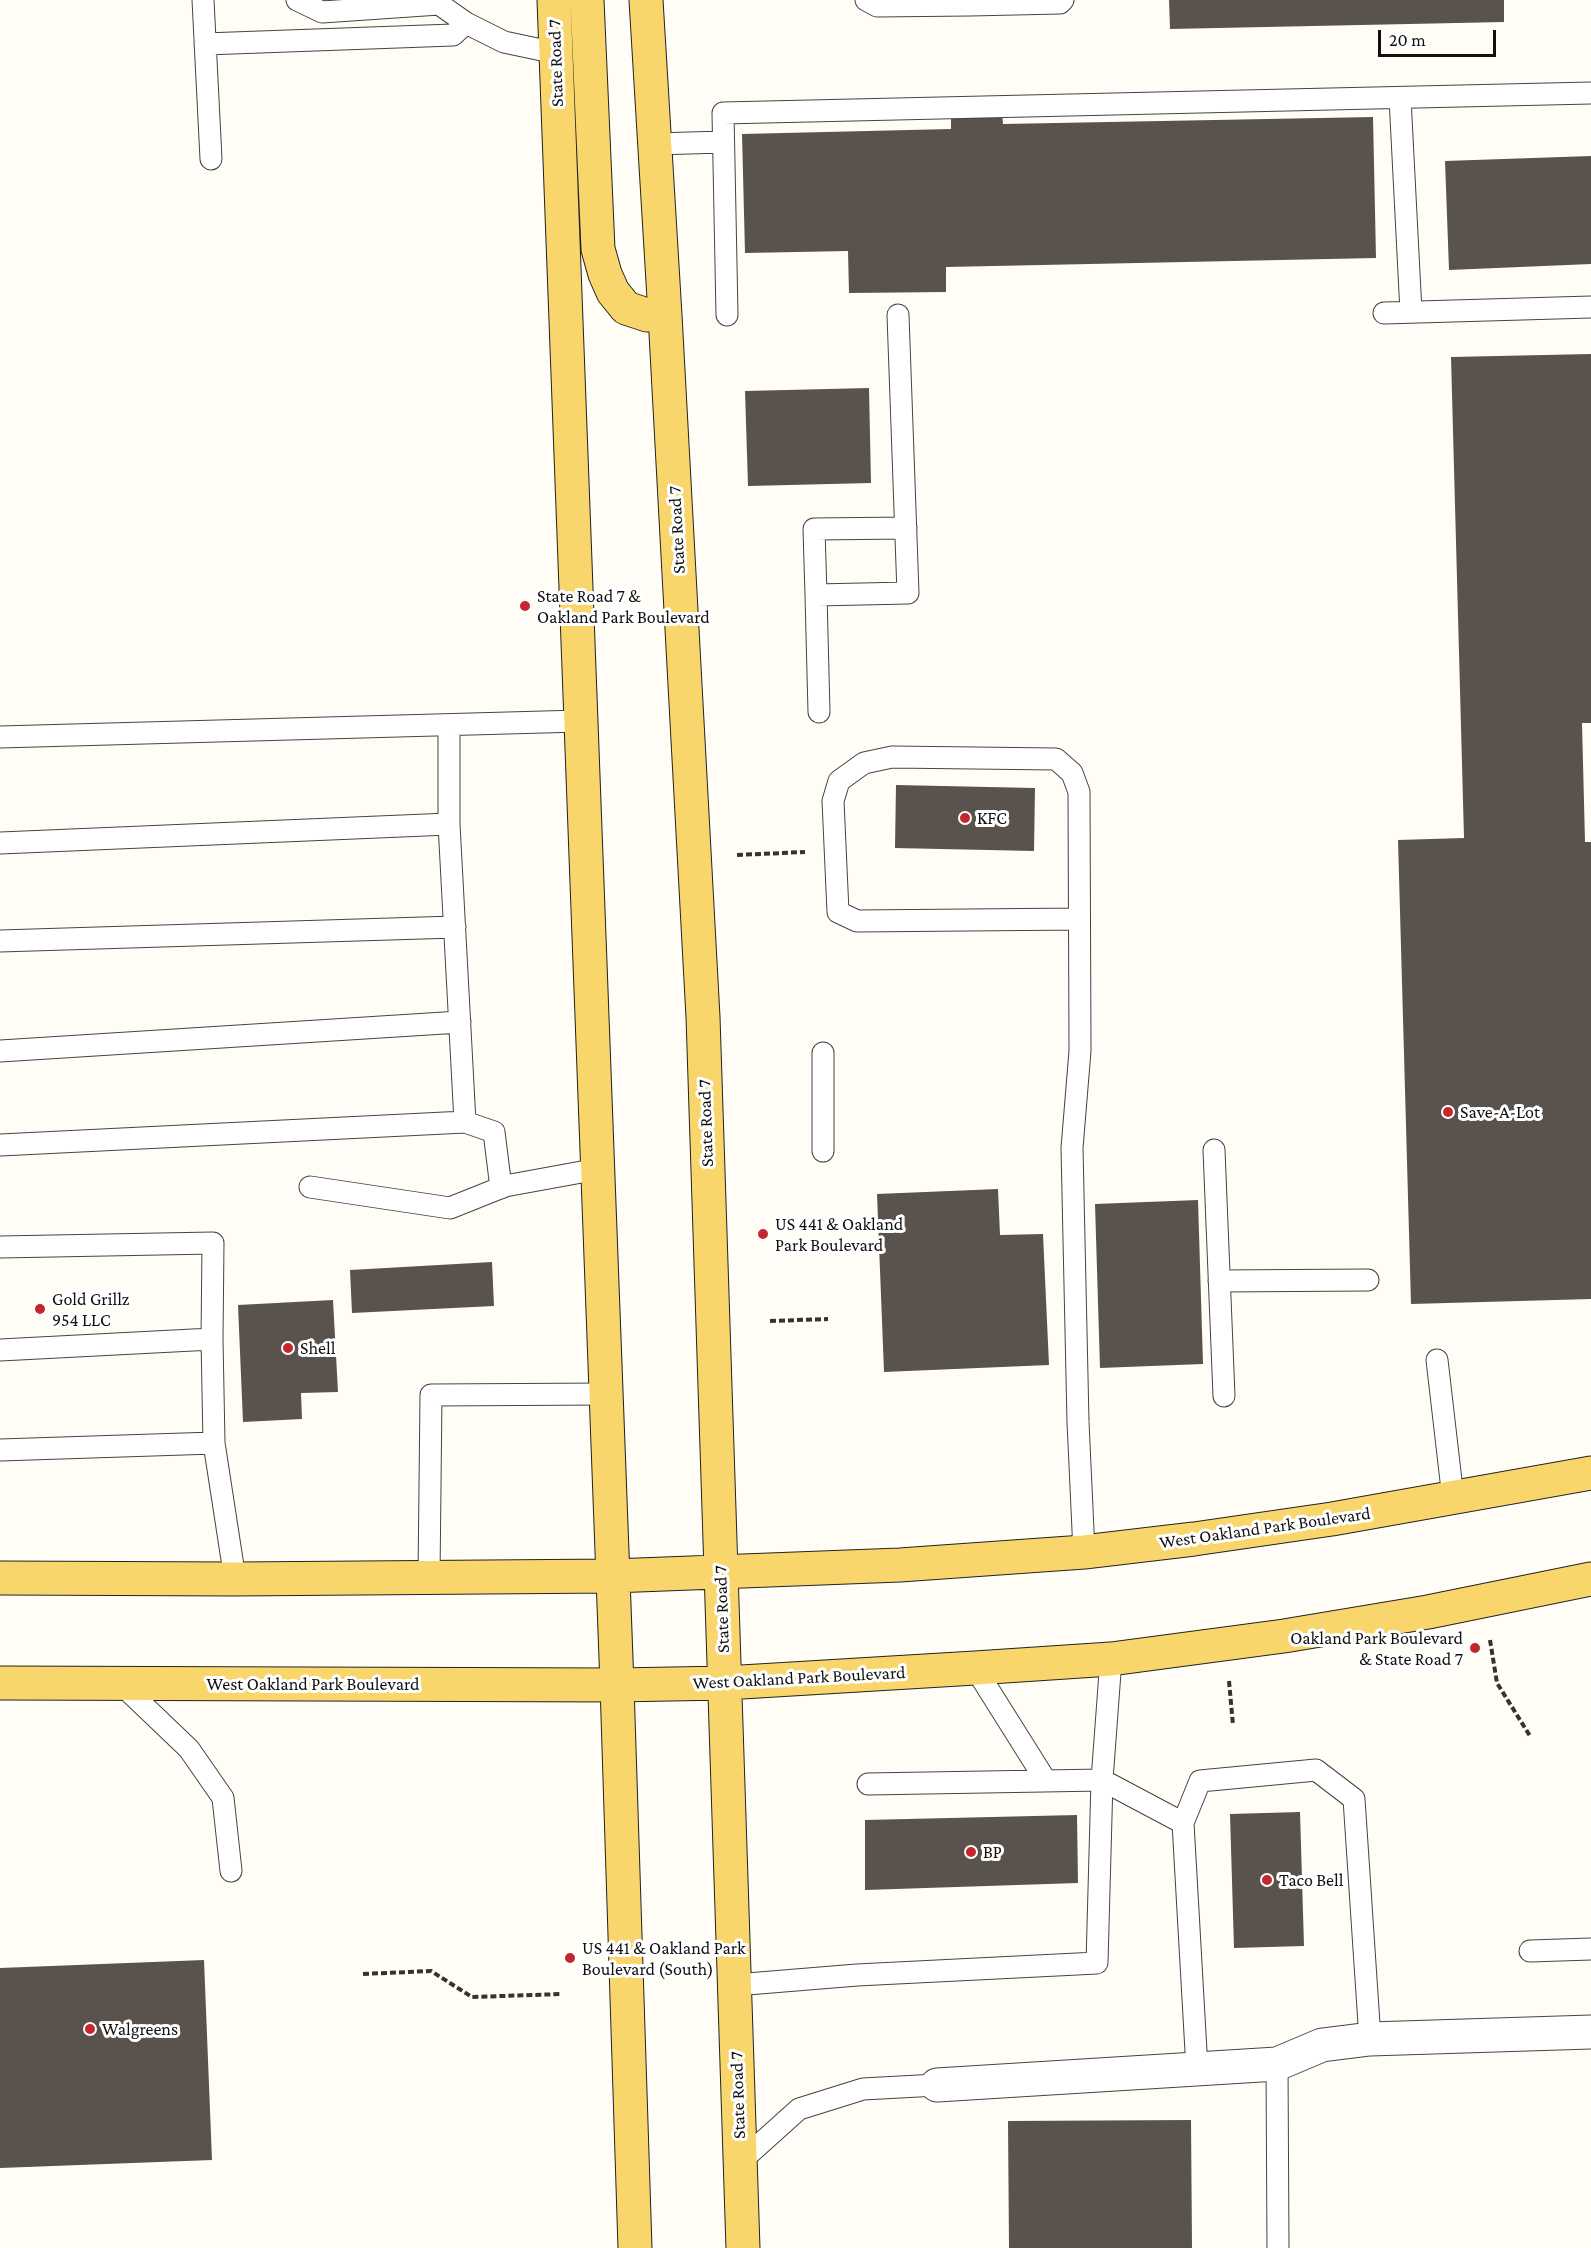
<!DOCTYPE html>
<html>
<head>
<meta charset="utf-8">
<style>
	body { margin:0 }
	#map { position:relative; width:1591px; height:2248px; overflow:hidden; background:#fffdf5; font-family:"Crimson Pro",serif }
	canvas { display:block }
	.scale { position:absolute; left:1378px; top:30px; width:118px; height:27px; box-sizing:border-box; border:3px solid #111; border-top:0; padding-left:8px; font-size:18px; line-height:21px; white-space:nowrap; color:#111; -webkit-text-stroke:4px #fff; paint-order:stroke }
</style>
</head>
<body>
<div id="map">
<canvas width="1591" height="2248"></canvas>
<div class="scale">20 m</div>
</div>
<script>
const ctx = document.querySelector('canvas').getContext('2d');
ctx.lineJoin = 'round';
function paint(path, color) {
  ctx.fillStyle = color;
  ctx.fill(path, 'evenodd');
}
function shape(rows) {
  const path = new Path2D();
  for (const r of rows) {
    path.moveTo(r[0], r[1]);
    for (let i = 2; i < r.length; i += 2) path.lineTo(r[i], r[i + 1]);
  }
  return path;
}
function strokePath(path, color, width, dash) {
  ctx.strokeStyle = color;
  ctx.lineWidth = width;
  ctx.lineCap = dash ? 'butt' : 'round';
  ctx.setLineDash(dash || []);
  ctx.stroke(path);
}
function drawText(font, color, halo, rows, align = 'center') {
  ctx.font = font + ' "Crimson Pro",serif';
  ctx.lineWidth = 6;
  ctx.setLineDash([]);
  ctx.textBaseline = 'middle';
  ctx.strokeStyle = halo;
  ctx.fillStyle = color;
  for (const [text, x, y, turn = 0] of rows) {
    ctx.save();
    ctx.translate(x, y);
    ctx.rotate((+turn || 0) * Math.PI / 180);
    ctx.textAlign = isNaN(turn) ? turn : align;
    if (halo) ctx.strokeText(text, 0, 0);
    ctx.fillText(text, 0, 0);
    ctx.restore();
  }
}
paint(shape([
	[1169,0,1504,0,1504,22,1170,29],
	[1002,113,1003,124,1373,117,1376,258,946,267,946,292,849,293,848,251,745,253,742,134,951,129,951,114],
	[1591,156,1591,264,1449,270,1445,161],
	[1591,354,1591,723,1582,723,1585,842,1591,842,1591,1299,1411,1304,1398,840,1464,838,1451,357],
	[869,388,871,483,748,486,745,391],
	[896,785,1035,788,1034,851,895,848],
	[998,1189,1000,1235,1043,1234,1049,1365,884,1372,877,1194],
	[1198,1200,1203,1364,1100,1368,1095,1204],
	[492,1262,494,1306,352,1313,350,1270],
	[333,1300,338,1392,301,1393,302,1419,243,1422,238,1305],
	[1300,1812,1304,1946,1234,1948,1230,1814],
	[1077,1815,1078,1883,865,1890,865,1820],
	[204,1960,212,2160,0,2168,0,1968],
	[1191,2120,1192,2248,1009,2248,1008,2121]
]), '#5a524d');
const lane = shape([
	[203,0,211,159],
	[297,0,322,12,439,4,466,23,504,42,556,53],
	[866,0,877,6,970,5,970,0],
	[970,5,1060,3,1063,0],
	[205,44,453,35,466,23],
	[1400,98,1411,312],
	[655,144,723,142],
	[1384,313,1591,307],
	[727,315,723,113,1591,93],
	[816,595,814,529,906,528],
	[819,712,816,595,908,593,898,315],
	[0,737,580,721],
	[0,843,449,824],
	[1078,919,857,921,838,912,833,801,839,781,864,763,892,757,1056,759,1072,773,1079,792,1080,1051,1072,1148,1078,1422,1084,1552],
	[0,941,455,927],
	[0,1051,460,1022],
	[465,1122,494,1132,501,1188],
	[0,1145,465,1122,449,824,449,725],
	[1214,1150,1224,1396],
	[823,1151,823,1053],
	[310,1187,450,1208,505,1186,598,1169],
	[0,1247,213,1243,212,1339],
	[1219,1281,1368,1280],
	[0,1350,212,1339,214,1443],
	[1437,1360,1453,1498],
	[0,1450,214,1443,235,1579],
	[429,1577,431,1395,606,1394],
	[975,1668,1046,1781],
	[121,1684,189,1749,223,1798,231,1871],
	[868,1784,1102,1780,1183,1823,1200,1781,1316,1770,1354,1799,1370,2039],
	[1183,1823,1197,2069],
	[1530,1951,1591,1949],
	[735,1985,857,1975,1097,1963,1102,1780,1111,1659],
	[1277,2064,1278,2248],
	[740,2162,799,2109,863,2089,937,2085]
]);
const street = shape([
	[937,2085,1277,2064,1322,2045,1370,2039,1591,2032]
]);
const primary = shape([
	[554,0,617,1685,635,2248],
	[587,0,598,249,605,274,613,292,626,308,647,315,665,315],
	[646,0,665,315,703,1017,743,2248],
	[0,1578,235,1579,612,1576,900,1565,1084,1552,1194,1539,1332,1519,1591,1473],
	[0,1683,617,1685,725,1683,975,1668,1111,1659,1284,1636,1428,1612,1591,1579]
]);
strokePath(lane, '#444', 23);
strokePath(street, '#444', 35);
strokePath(primary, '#222', 35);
strokePath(shape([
	[737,855,805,852],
	[770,1321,828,1319],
	[1490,1640,1497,1683,1530,1736],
	[1229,1681,1233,1725],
	[363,1974,431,1971,472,1997,562,1994]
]), '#333', 4, [6, 3]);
strokePath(lane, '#fff', 21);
strokePath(street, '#fff', 33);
strokePath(primary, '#f9d66b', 33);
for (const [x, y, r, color] of [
	[525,606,6,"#c4262e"],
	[965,818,6,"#c4262e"],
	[1448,1112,6,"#c4262e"],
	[763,1234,6,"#c4262e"],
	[40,1309,6,"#c4262e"],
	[288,1348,6,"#c4262e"],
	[1475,1648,6,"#c4262e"],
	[971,1852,6,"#c4262e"],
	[1267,1880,6,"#c4262e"],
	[570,1958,6,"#c4262e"],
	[90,2029,6,"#c4262e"]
]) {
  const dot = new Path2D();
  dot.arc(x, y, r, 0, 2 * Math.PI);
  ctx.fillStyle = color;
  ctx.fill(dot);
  strokePath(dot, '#fff', 2);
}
drawText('18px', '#111', '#fff', [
	["State Road 7",556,63,-92],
	["State Road 7",677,530,-93],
	["State Road 7",706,1123,-92],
	["West Oakland Park Boulevard",1265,1528,-8],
	["State Road 7",722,1609,-92],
	["West Oakland Park Boulevard",799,1678,-3],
	["West Oakland Park Boulevard",313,1684],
	["State Road 7",738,2095,-92]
]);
drawText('18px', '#111', '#fff', [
	["State Road 7 &",537,596],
	["Oakland Park Boulevard",537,617],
	["KFC",977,818],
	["Save-A-Lot",1460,1112],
	["US 441 & Oakland",775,1224],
	["Park Boulevard",775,1245],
	["Gold Grillz",52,1299],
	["954 LLC",52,1320],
	["Shell",300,1348],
	["Oakland Park Boulevard",1463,1638,"right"],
	["& State Road 7",1463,1659,"right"],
	["BP",983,1852],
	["Taco Bell",1279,1880],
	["US 441 & Oakland Park",582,1948],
	["Boulevard (South)",582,1969],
	["Walgreens",102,2029]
], 'left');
</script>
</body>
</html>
